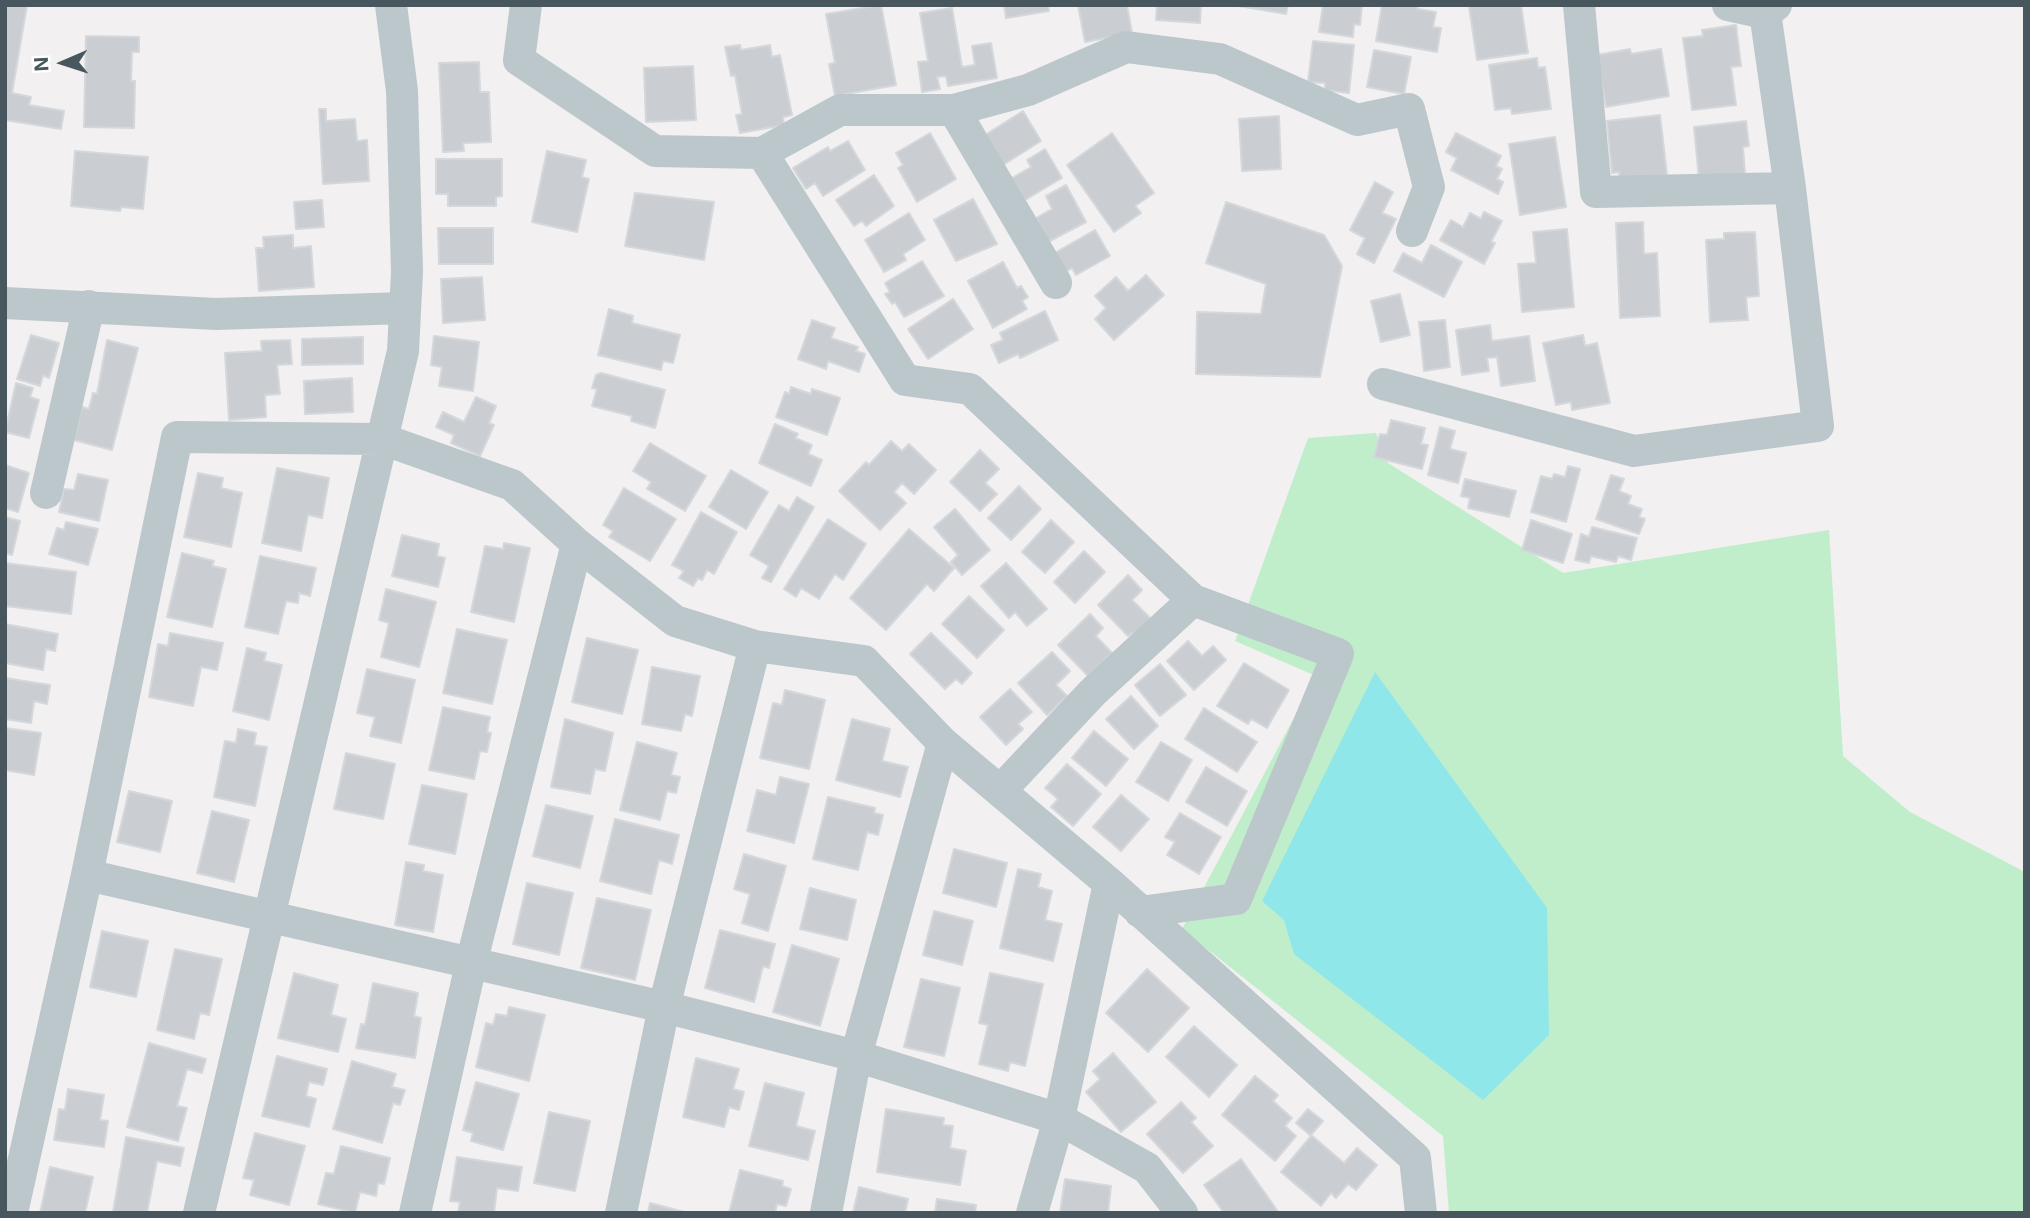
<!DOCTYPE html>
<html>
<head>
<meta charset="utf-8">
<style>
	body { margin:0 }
	#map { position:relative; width:2030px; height:1218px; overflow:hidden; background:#f2f0f0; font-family:Inter,sans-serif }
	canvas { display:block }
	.frame { position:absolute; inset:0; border:7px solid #48575d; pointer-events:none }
	.north { position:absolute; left:28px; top:28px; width:70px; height:70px; -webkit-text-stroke:5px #fff; paint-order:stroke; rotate:267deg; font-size:19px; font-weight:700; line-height:28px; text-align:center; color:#48575d }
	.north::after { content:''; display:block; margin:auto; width:24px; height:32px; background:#48575d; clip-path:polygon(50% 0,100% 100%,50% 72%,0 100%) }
</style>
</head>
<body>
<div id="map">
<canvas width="2030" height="1218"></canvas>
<div class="frame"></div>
<div class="north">N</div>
</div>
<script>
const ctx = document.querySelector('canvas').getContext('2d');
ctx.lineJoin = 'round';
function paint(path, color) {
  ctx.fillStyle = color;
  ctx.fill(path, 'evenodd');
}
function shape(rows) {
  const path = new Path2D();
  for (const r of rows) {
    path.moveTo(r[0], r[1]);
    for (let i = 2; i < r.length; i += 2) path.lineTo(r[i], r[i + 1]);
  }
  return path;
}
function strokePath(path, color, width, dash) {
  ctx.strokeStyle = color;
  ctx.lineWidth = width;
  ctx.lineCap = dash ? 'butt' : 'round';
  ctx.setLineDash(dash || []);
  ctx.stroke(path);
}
paint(shape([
	[1376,433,1388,463,1563,573,1829,530,1843,756,1910,812,2025,872,2025,1213,1449,1213,1443,1136,1182,929,1316,676,1235,641,1308,438]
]), '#c0eeca');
paint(shape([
	[1375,672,1547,908,1549,1035,1483,1100,1294,954,1284,920,1262,901]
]), '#8fe7e9');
const building = shape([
	[5,5,27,5,12,93,31,97,29,105,64,111,61,129,5,120,5,5],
	[881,5,896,85,835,96,829,64,835,63,826,14,881,5],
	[1004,5,1048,5,1049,11,1006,18,1004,5],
	[1078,5,1127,5,1132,33,1085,42,1078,5],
	[1157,5,1201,5,1200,23,1156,20,1157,5],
	[1233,5,1288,5,1286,14,1233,5],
	[1323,5,1362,5,1360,25,1354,24,1353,37,1319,32,1323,5],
	[1382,5,1418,5,1417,9,1436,12,1433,27,1441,28,1437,52,1376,41,1382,5],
	[1521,5,1528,53,1477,60,1469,6,1521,5],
	[952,8,962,67,975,65,972,46,991,43,997,78,948,86,946,76,937,77,940,89,922,92,918,62,928,61,920,13,952,8],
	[1736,25,1741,66,1731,67,1736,105,1692,110,1683,38,1703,36,1702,30,1736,25],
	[86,36,139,37,139,52,132,52,131,81,135,81,134,128,84,127,86,36],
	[1313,41,1354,45,1349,93,1325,90,1325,83,1308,82,1313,41],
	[740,45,741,50,770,45,772,57,780,55,792,115,783,117,784,125,740,133,736,115,742,114,735,75,731,76,725,47,740,45],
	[1630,49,1631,54,1661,49,1669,96,1606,107,1597,55,1630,49],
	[1374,50,1411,57,1404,94,1367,87,1374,50],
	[1537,58,1538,68,1545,67,1551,109,1512,114,1511,108,1495,110,1489,65,1537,58],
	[479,62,480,92,489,92,491,142,463,143,464,151,443,152,439,63,479,62],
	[693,66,696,120,646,122,644,68,693,66],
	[319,109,326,109,326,121,355,119,357,141,367,140,369,181,323,184,319,109],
	[1023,111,1041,141,1003,165,985,135,1023,111],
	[1660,115,1667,175,1620,181,1619,172,1612,173,1607,121,1660,115],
	[1279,116,1281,169,1242,171,1239,119,1279,116],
	[1746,121,1749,146,1743,147,1745,174,1699,179,1694,127,1746,121],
	[930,133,956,179,917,202,898,168,903,165,896,153,930,133],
	[1112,133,1154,193,1135,206,1141,213,1114,232,1067,165,1112,133],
	[1456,133,1501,156,1496,166,1502,169,1497,179,1503,182,1498,194,1451,170,1457,158,1446,152,1456,133],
	[1555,137,1566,207,1520,215,1509,144,1555,137],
	[848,141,865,170,823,196,815,183,806,189,793,168,828,147,830,151,848,141],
	[1045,149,1062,178,1025,200,1012,178,1031,167,1027,160,1045,149],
	[75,151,148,157,143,209,121,207,120,211,71,206,75,151],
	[547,151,586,160,582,177,589,179,577,232,532,222,547,151],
	[436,159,502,159,502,196,496,197,496,206,448,206,448,194,436,194,436,159],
	[874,175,894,206,866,226,862,221,854,226,836,200,874,175],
	[1375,182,1393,192,1382,213,1396,219,1374,263,1357,254,1365,238,1350,230,1375,182],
	[1066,185,1086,222,1048,242,1036,218,1052,209,1046,196,1066,185],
	[635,193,714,202,704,260,625,246,635,193],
	[973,199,997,244,956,261,934,220,973,199],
	[322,200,324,227,296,229,294,202,322,200],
	[1226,202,1324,235,1342,266,1320,377,1196,374,1197,312,1261,314,1266,284,1206,263,1226,202],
	[1484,212,1502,221,1491,242,1495,243,1484,264,1440,240,1451,220,1463,227,1470,213,1481,219,1484,212],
	[909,213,925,240,903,254,906,260,884,272,865,240,909,213],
	[1643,222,1644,254,1657,253,1660,316,1620,318,1616,223,1643,222],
	[438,228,493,228,493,264,439,264,438,228],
	[1567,229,1574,307,1522,312,1518,264,1536,263,1533,232,1567,229],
	[1095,230,1110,256,1076,275,1072,268,1061,274,1051,255,1095,230],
	[1755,232,1759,296,1746,297,1748,320,1710,322,1706,240,1724,239,1724,233,1755,232],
	[293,235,293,248,311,246,314,287,259,291,256,248,264,248,263,237,293,235],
	[1431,245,1462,262,1444,297,1394,271,1403,253,1422,263,1431,245],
	[922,261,944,296,904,317,895,302,892,304,885,294,890,292,885,283,922,261],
	[1003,262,1017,288,1021,286,1028,297,1022,301,1027,309,993,328,968,281,1003,262],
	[1146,275,1164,295,1114,340,1095,319,1106,308,1095,296,1116,277,1128,291,1146,275],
	[482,277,485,320,443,323,441,279,482,277],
	[1400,294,1410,335,1381,342,1371,301,1400,294],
	[953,299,973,329,928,359,908,329,953,299],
	[609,309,633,316,632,323,680,335,673,363,663,361,661,370,598,355,609,309],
	[1045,311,1058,340,1020,358,1018,354,999,363,991,345,1003,340,1000,333,1045,311],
	[812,320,835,328,831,338,858,347,856,351,865,354,859,372,828,361,826,369,798,359,812,320],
	[1445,320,1450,367,1424,371,1419,322,1445,320],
	[1490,325,1492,341,1529,336,1535,381,1501,386,1497,357,1487,358,1489,371,1462,375,1456,330,1490,325],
	[31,335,59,343,49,378,43,375,40,386,17,379,31,335],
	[1583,335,1585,346,1597,343,1610,403,1572,410,1571,402,1556,405,1543,343,1583,335],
	[434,336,479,342,473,391,439,386,442,367,431,365,434,336],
	[363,337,363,364,302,365,302,339,363,337],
	[107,340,138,348,112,450,74,440,82,407,89,409,93,393,97,394,107,340],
	[290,340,292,364,277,365,280,394,265,395,266,417,229,420,225,353,262,351,261,341,290,340],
	[601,373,665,390,655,428,631,421,632,416,592,406,597,389,592,388,596,375,601,373],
	[352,378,353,412,305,414,304,381,352,378],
	[16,383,33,388,30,397,39,400,29,438,5,432,16,383],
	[791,387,811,394,812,389,840,398,827,435,776,417,785,392,789,394,791,387],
	[476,397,496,406,489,423,494,425,480,456,451,443,454,435,436,427,443,412,464,422,476,397],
	[1391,420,1425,428,1421,444,1428,445,1422,469,1374,457,1380,434,1387,435,1391,420],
	[775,424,798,434,795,438,812,445,808,454,822,460,811,486,759,463,775,424],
	[1440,427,1455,431,1450,449,1466,453,1458,483,1428,475,1440,427],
	[891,441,902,451,909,444,936,470,914,494,902,483,894,492,906,503,880,530,839,491,866,462,869,465,891,441],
	[650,443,706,476,685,511,647,489,651,482,633,471,650,443],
	[980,450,999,469,985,483,997,494,980,511,950,482,980,450],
	[5,465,29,473,18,512,5,508,5,465],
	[1568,466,1580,469,1566,522,1531,512,1541,476,1552,479,1554,474,1565,477,1568,466],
	[277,468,329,478,322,518,308,515,301,551,262,543,277,468],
	[731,470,768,492,746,529,709,507,731,470],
	[198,473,223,478,221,488,242,493,231,547,184,537,198,473],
	[78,474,108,480,99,521,59,512,64,489,74,490,78,474],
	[1611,475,1624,479,1619,491,1631,496,1628,504,1642,509,1639,517,1645,519,1639,534,1596,519,1611,475],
	[1465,479,1516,491,1509,517,1468,508,1470,498,1461,496,1465,479],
	[1019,486,1041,509,1011,540,988,518,1019,486],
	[624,488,676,519,650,561,609,537,613,531,603,525,624,488],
	[797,497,814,507,771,582,762,578,769,566,750,555,779,505,789,511,797,497],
	[955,509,990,550,962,575,951,562,958,555,934,527,955,509],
	[701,512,737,532,714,574,707,570,702,580,698,578,693,586,679,578,684,571,672,565,701,512],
	[5,517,20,521,12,555,5,553,5,517],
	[828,519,866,544,843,580,835,574,819,599,801,588,796,597,784,589,828,519],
	[1051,520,1074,542,1045,573,1022,552,1051,520],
	[1531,520,1572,534,1563,563,1522,550,1531,520],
	[66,522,98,529,88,565,49,554,57,528,64,530,66,522],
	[1592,527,1637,538,1631,560,1618,556,1616,562,1591,556,1589,563,1575,560,1581,534,1589,537,1592,527],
	[909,529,954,568,934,591,927,584,886,630,850,598,909,529],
	[402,535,439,544,437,556,445,558,438,587,392,576,402,535],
	[504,543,530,548,514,622,471,612,485,546,503,549,504,543],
	[1084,551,1105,572,1075,603,1054,582,1084,551],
	[182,553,214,561,212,566,226,569,212,627,167,617,182,553],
	[260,556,316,568,310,596,299,593,298,603,286,601,278,634,245,627,260,556],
	[5,563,76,572,71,614,5,606,5,563],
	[1006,563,1047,609,1027,626,1015,612,1009,618,981,586,1006,563],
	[1128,575,1142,590,1132,600,1151,619,1134,635,1132,633,1128,636,1098,605,1128,575],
	[386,589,436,602,419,667,381,657,389,623,379,620,386,589],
	[969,596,1004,630,977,658,942,624,969,596],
	[1090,614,1103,628,1096,636,1112,653,1088,676,1058,645,1090,614],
	[5,624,58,634,55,651,46,649,43,670,5,663,5,624],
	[457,629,507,640,492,704,443,693,457,629],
	[170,633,223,643,217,670,201,667,193,706,149,697,158,644,168,646,170,633],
	[931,633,972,673,962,684,956,679,945,689,910,654,931,633],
	[587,638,638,650,622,714,572,702,587,638],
	[1188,641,1202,656,1213,646,1226,660,1194,690,1167,661,1188,641],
	[247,648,266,653,264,661,282,665,269,720,233,711,247,648],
	[1052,652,1070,671,1056,685,1067,696,1047,715,1018,683,1052,652],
	[1244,663,1289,690,1267,728,1251,719,1248,724,1217,706,1244,663],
	[1160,664,1186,695,1160,716,1135,685,1160,664],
	[652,667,700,676,692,716,685,714,681,731,642,724,652,667],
	[367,669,415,680,401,743,370,736,375,717,357,713,367,669],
	[5,678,50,685,47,704,34,701,31,723,5,719,5,678],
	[1010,689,1032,712,1018,724,1023,729,1006,745,980,717,1010,689],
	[785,690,825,700,809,769,760,758,773,703,782,705,785,690],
	[1131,696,1158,726,1134,749,1106,719,1131,696],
	[443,707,490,717,487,732,491,733,487,752,480,751,474,779,429,770,443,707],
	[1204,708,1257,742,1237,772,1185,739,1204,708],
	[565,719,613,733,605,771,595,769,590,794,551,787,565,719],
	[852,719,890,729,882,761,908,767,900,797,836,780,852,719],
	[5,728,41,733,34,775,5,770,5,728],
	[238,729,256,733,254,745,267,747,255,806,214,797,225,741,236,743,238,729],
	[1094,731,1128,759,1106,786,1072,758,1094,731],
	[637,742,677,753,671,775,680,777,676,793,667,791,660,820,620,810,637,742],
	[1161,742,1192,760,1168,801,1136,782,1161,742],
	[346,753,395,764,383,819,334,809,346,753],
	[1067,764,1101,794,1073,826,1051,807,1058,799,1045,788,1067,764],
	[1206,767,1247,791,1227,826,1186,802,1206,767],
	[780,777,809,784,794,843,747,831,757,790,776,795,780,777],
	[422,785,467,794,455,854,409,844,422,785],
	[129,791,172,801,160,852,117,842,129,791],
	[1121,795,1149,819,1121,851,1093,827,1121,795],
	[828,797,875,808,874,813,883,815,878,835,867,832,858,870,813,859,828,797],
	[546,805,593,816,580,868,533,856,546,805],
	[212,811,249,820,234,882,197,873,212,811],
	[1180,813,1221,837,1199,874,1167,855,1175,842,1165,837,1180,813],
	[615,819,679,835,672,864,659,860,651,894,600,881,615,819],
	[954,849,1007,863,996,907,943,893,954,849],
	[744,854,786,866,768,931,742,923,750,894,734,889,744,854],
	[406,862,424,865,423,871,443,875,433,932,395,925,406,862],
	[1018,869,1041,874,1038,887,1052,891,1045,920,1062,924,1053,961,1000,948,1018,869],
	[527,883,573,893,559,955,513,944,527,883],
	[810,888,856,900,847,940,800,929,810,888],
	[597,898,651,910,635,980,581,968,597,898],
	[934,911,973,921,962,965,923,955,934,911],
	[720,930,775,944,769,968,763,966,754,1002,705,988,720,930],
	[102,931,148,941,136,997,90,987,102,931],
	[792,945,839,959,820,1026,773,1012,792,945],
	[175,949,222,959,209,1015,200,1013,194,1039,157,1030,175,949],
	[1147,969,1189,1008,1148,1052,1106,1013,1147,969],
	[294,973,338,985,331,1015,346,1019,338,1052,278,1038,294,973],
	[990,973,1043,984,1025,1066,1010,1062,1008,1071,979,1064,988,1025,979,1023,990,973],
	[921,979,960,988,944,1056,904,1047,921,979],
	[373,983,418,993,414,1016,421,1018,415,1058,356,1048,361,1024,365,1025,373,983],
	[509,1007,545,1015,529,1081,476,1067,486,1023,493,1025,496,1014,507,1016,509,1007],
	[1194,1026,1237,1065,1209,1097,1166,1057,1194,1026],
	[149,1043,206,1059,202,1073,187,1069,177,1106,187,1108,178,1141,127,1127,149,1043],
	[1113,1053,1156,1102,1121,1132,1086,1092,1100,1079,1093,1071,1113,1053],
	[277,1056,327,1069,323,1085,309,1082,306,1096,316,1099,309,1127,262,1116,277,1056],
	[696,1058,739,1069,733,1089,744,1092,739,1110,729,1107,724,1127,683,1117,696,1058],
	[352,1061,396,1074,392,1087,405,1090,400,1105,393,1103,382,1143,333,1129,352,1061],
	[1255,1076,1278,1095,1273,1101,1292,1118,1285,1126,1296,1136,1275,1161,1222,1115,1255,1076],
	[476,1082,519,1094,503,1150,471,1141,473,1133,463,1130,476,1082],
	[765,1083,804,1093,796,1126,815,1131,808,1160,749,1146,765,1083],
	[68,1089,104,1095,100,1120,108,1121,104,1147,54,1140,59,1109,65,1110,68,1089],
	[1181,1102,1196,1118,1191,1122,1213,1146,1183,1173,1147,1134,1181,1102],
	[886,1109,944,1118,943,1125,953,1126,950,1148,966,1151,960,1185,877,1172,886,1109],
	[1308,1109,1323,1121,1311,1135,1344,1163,1357,1148,1377,1165,1356,1190,1348,1184,1336,1198,1331,1193,1321,1206,1281,1172,1311,1136,1296,1123,1308,1109],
	[549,1112,590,1121,575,1191,534,1183,549,1112],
	[255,1133,305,1146,289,1205,250,1195,254,1180,243,1178,255,1133],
	[126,1137,184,1148,180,1166,157,1161,147,1213,113,1212,126,1137],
	[341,1146,390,1158,384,1184,378,1183,376,1196,360,1192,355,1213,318,1204,326,1173,334,1174,341,1146],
	[457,1157,522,1167,518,1191,497,1188,494,1213,458,1213,460,1202,450,1201,457,1157],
	[1241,1159,1279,1213,1224,1213,1204,1185,1241,1159],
	[50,1167,93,1177,85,1213,40,1213,50,1167],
	[740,1170,783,1181,782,1186,791,1189,786,1206,777,1204,775,1213,729,1213,740,1170],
	[1065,1179,1111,1186,1108,1213,1060,1213,1065,1179],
	[859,1187,908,1199,905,1213,853,1213,859,1187],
	[937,1199,976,1205,975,1213,935,1213,937,1199],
	[650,1203,688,1213,648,1213,650,1203]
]);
paint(building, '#caced2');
strokePath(building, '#d4d7db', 2);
strokePath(shape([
	[526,5,519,60,655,151,762,153,840,110,954,110,1028,90,1126,47,1220,59,1357,120,1409,109,1429,187,1412,231],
	[1579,5,1596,192,1790,188],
	[1728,5,1765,13,1776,5],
	[954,110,1056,283],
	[762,153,905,380,970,389,1193,600,1338,654,1236,899,1140,912],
	[5,303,216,314,405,308],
	[1383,384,1634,451,1818,426,1790,188,1764,5],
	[46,493,89,306],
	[1000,791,1093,692,1193,600],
	[87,875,664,1007,856,1056,1059,1119,1147,1168,1182,1213],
	[12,1213,87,875,177,437,382,439,512,485,577,544,675,621,755,646,864,661,943,743,1109,883,1415,1158,1421,1213],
	[199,1213,403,351,407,272,402,91,391,5],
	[415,1213,471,964,577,544],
	[621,1213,664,1007,755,646],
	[826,1213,856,1056,943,743],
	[1032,1213,1059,1119,1109,883]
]), '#bcc7cc', 32);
</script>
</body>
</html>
